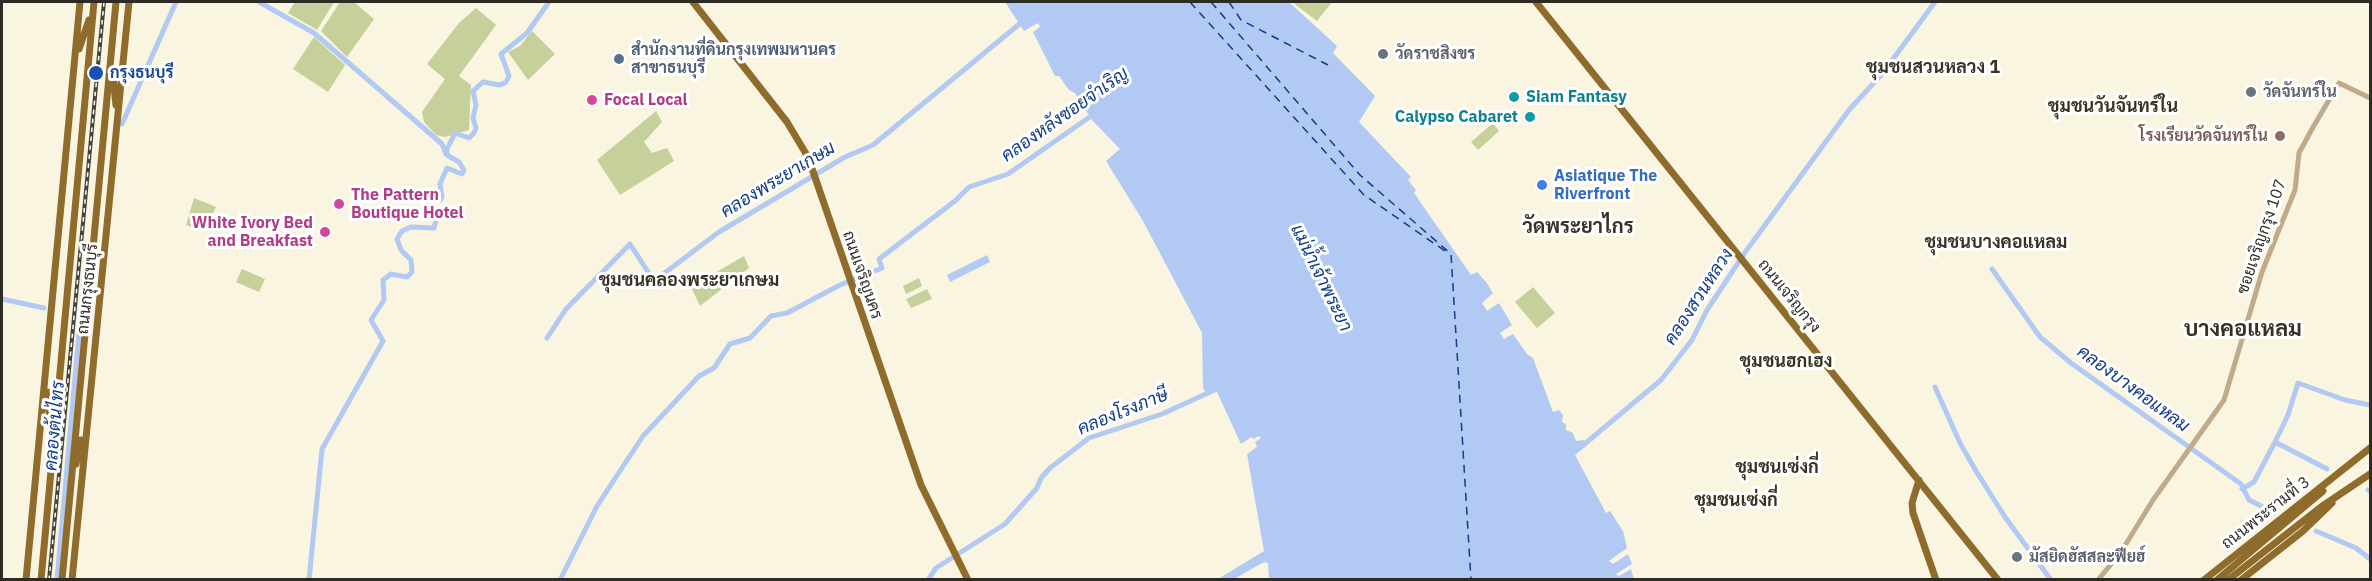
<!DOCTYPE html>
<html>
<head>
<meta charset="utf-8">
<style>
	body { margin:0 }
	#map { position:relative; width:2372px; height:581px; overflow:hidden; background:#faf5e1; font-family:"IBM Plex Sans",sans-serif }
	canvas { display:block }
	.frame { position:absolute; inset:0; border:3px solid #2d2b23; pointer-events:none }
</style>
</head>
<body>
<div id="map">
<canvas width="2372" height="581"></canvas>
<div class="frame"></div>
</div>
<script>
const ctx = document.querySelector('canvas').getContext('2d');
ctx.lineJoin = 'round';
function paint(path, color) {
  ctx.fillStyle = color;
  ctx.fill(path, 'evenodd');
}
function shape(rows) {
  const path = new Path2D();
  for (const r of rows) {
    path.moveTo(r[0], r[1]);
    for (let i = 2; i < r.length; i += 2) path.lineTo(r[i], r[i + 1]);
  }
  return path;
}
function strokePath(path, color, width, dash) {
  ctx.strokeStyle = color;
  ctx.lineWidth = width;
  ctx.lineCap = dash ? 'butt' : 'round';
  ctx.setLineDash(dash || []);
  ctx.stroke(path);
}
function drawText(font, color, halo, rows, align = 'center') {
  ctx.font = font + ' "IBM Plex Sans",Sarabun,sans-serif';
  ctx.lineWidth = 6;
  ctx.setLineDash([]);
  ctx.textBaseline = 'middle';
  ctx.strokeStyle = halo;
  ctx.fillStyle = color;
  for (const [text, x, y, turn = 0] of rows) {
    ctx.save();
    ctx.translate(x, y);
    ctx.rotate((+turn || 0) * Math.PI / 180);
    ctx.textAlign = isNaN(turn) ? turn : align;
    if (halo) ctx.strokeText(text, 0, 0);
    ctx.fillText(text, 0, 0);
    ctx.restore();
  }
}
paint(shape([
	[295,2,334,2,317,30,288,13],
	[340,2,354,2,374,19,347,57,321,31],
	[1292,2,1332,2,1317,21],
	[476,8,496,25,459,76,471,85,469,130,445,137,436,135,424,122,422,112,445,79,427,64,459,23],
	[532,31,555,54,528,80,508,52,520,46],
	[314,37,345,65,328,92,293,69],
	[656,111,662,122,644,142,652,153,667,148,674,161,620,195,597,160],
	[1493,123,1499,131,1478,150,1471,142],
	[194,198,216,207,204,231,186,225],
	[744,256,749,268,700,306,691,287],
	[242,269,265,279,259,292,236,282],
	[919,278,922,286,906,294,903,286],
	[1533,287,1555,313,1537,328,1515,302],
	[927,289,932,299,911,308,906,299]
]), '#c6d09b');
paint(shape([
	[1005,2,1289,2,1337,46,1333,53,1375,96,1359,122,1411,177,1408,180,1416,190,1414,193,1471,275,1477,272,1486,282,1493,293,1482,303,1487,311,1499,303,1512,325,1500,333,1504,339,1513,334,1527,354,1533,358,1553,412,1559,410,1563,415,1562,422,1566,424,1566,430,1573,433,1576,441,1584,440,1587,445,1575,455,1606,513,1610,511,1623,531,1627,548,1609,561,1613,564,1628,554,1632,564,1616,574,1619,576,1631,569,1634,579,1269,579,1268,563,1264,562,1234,579,1218,579,1264,551,1247,454,1257,447,1255,442,1261,438,1258,436,1254,439,1251,437,1241,444,1216,390,1206,393,1203,388,1202,333,1143,221,1106,161,1120,149,1092,120,1075,93,1069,90,1059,76,1055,76,1033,32,1040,27,1038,23,1024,31],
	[987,255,990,262,950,282,947,275]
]), '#b1c9f3');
strokePath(shape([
	[259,2,314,33,442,144,446,154],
	[122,124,176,2],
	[1992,269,2040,337,2071,363,2241,484,2249,500,2275,513],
	[2,299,44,308],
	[547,338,566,309,630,244,652,278,658,278,719,232,845,157,873,145,1023,21],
	[1935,387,1960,443,1976,471,2005,517,2051,580],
	[2275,442,2288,415,2298,383,2345,400,2370,405],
	[1581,447,1661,380,1692,340,1707,310,1746,251,1849,110,1882,74,1935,2],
	[2242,489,2254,482,2275,442,2327,469],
	[2368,490,2370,491],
	[2316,531,2356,548,2370,559],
	[57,580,84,276],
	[309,580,322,449,383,341,371,320,384,300,383,280,391,274,407,277,412,272,411,260,401,250,397,239,402,231,411,227,434,228,436,220,426,210,426,203,430,198,440,200,442,197,440,184,447,168,462,174,464,170,459,162,447,155,447,149,455,133,469,138,474,133,476,128,473,118,476,105,473,91,483,82,500,85,506,82,509,76,501,54,527,33,549,2],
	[560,580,597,506,643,436,699,376,714,368,730,344,750,338,771,316,787,313,840,285,882,268,879,259,955,201,969,187,1008,174,1094,114],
	[928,580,936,568,1005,524,1037,488,1041,478,1050,468,1089,438,1162,414,1221,387]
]), '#b1c9f3', 5);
strokePath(shape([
	[1190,2,1364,195,1448,253],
	[1211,2,1360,175,1451,254,1471,580],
	[1229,2,1241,20,1328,65]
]), '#123b89', 1.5, [8, 6]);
strokePath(shape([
	[2098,580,2121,552,2153,500,2224,400,2262,272,2295,190,2299,153,2312,129,2339,83,2370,98]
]), '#bfaa8b', 5);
strokePath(shape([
	[693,2,787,122,808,157,921,485,968,580],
	[1536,2,1998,580],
	[79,49,89,20],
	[112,68,116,105],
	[47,392,51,429],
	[76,464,81,440],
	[1919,480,1912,503,1913,513,1936,580],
	[26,580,80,2],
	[41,580,94,2],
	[62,580,116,2],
	[72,580,129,2],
	[2204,580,2370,448],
	[2217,580,2323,491],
	[2228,580,2321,507,2370,474],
	[2241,580,2303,531,2332,503]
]), '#8f6b2c', 7);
const rail = shape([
	[49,580,104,2]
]);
strokePath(rail, '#46433a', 4);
strokePath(rail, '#fff', 1.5, [4.5]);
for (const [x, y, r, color] of [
	[1383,54,6,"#6b7280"],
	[619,59,6,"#5c6f8a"],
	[96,73,8,"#1a4fb4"],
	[2251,92,6,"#6b7280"],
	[1514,97,6,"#0f9aa8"],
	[592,100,6,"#d1479c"],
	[1530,117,6,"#0f9aa8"],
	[2280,136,6,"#8d6e63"],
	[1542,185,6,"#3f7fe0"],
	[339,204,6,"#d1479c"],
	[325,232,6,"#d1479c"],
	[2017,557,6,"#6b7280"]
]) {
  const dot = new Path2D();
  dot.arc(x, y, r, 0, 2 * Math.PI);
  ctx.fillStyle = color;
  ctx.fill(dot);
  strokePath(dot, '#fff', 2);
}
drawText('bold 16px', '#4e5e75', '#fff', [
	["สํานักงานที่ดินกรุงเทพมหานคร",631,50],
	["สาขาธนบุรี",631,68]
], 'left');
drawText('bold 16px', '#5b616d', '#fff', [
	["วัดราชสิงขร",1395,54],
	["วัดจันทร์ใน",2263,92],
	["มัสยิดฮัสสละฟียฮ์",2029,557]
], 'left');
drawText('bold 16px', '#164399', '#fff', [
	["กรุงธนบุรี",110,73]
], 'left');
drawText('bold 16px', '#0d838f', '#fff', [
	["Siam Fantasy",1526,97],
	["Calypso Cabaret",1518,117,"right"]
], 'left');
drawText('bold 16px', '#b23c85', '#fff', [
	["Focal Local",604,100],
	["The Pattern",351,195],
	["Boutique Hotel",351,213],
	["White Ivory Bed",313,223,"right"],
	["and Breakfast",313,241,"right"]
], 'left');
drawText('bold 16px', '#785e54', '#fff', [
	["โรงเรียนวัดจันทร์ใน",2268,136]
], 'right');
drawText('bold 16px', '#366cbe', '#fff', [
	["Asiatique The",1554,176],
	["Riverfront",1554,194]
], 'left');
drawText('16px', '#2d2b23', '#fff', [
	["ซอยเจริญกรุง 107",2262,237,-71],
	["ถนนเจริญนคร",862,275,71],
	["ถนนกรุงธนบุรี",88,289,-84],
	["ถนนเจริญกรุง",1789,296,51],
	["ถนนพระรามที่ 3",2266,513,-38]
]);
drawText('bold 18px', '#373222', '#fff', [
	["ชุมชนสวนหลวง 1",1933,68],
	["ชุมชนวันจันทร์ใน",2113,107],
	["ชุมชนบางคอแหลม",1996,243],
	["ชุมชนคลองพระยาเกษม",689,281],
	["ชุมชนฮกเฮง",1786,362],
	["ชุมชนเซ่งกี่",1777,468],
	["ชุมชนเซ่งกี่",1736,501]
]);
drawText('italic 18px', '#123b89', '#fff', [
	["คลองหลังซอยจำเริญ",1065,115,-35],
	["คลองพระยาเกษม",778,180,-31],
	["แม่น้ำเจ้าพระยา",1321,278,64],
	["คลองสวนหลวง",1699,297,-57],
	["คลองบางคอแหลม",2133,389,36],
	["คลองโรงภาษี",1123,412,-22],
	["คลองต้นไทร",55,426,-85]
]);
drawText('bold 20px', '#373222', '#fff', [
	["วัดพระยาไกร",1578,227]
]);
drawText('bold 22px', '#373222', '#fff', [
	["บางคอแหลม",2243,330]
]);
</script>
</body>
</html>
